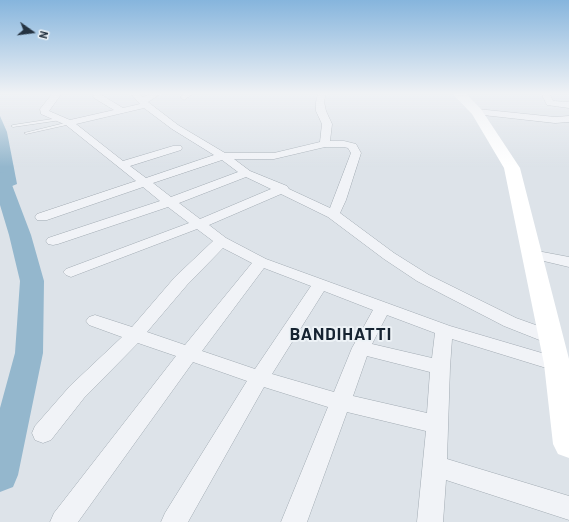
<!DOCTYPE html>
<html>
<head>
<meta charset="utf-8">
<style>
	body { margin:0 }
	#map { position:relative; width:569px; height:522px; overflow:hidden; background:#dde3e9; font-family:Barlow,sans-serif }
	canvas { display:block }
	.north { position:absolute; left:12px; top:12px; width:40px; height:40px; -webkit-text-stroke:3px #edf2f6; paint-order:stroke; rotate:104deg; font-size:11px; font-weight:700; line-height:16px; text-align:center; color:#253341 }
	.north::after { content:''; display:block; margin:auto; width:14px; height:18px; background:#253341; clip-path:polygon(50% 0,100% 100%,50% 72%,0 100%) }
</style>
</head>
<body>
<div id="map">
<canvas width="569" height="522"></canvas>
<div class="north">N</div>
</div>
<script>
const ctx = document.querySelector('canvas').getContext('2d');
ctx.lineJoin = 'round';
function paint(path, color) {
  ctx.fillStyle = color;
  ctx.fill(path, 'evenodd');
}
function shape(rows) {
  const path = new Path2D();
  for (const r of rows) {
    path.moveTo(r[0], r[1]);
    for (let i = 2; i < r.length; i += 2) path.lineTo(r[i], r[i + 1]);
  }
  return path;
}
function strokePath(path, color, width, dash) {
  ctx.strokeStyle = color;
  ctx.lineWidth = width;
  ctx.lineCap = dash ? 'butt' : 'round';
  ctx.setLineDash(dash || []);
  ctx.stroke(path);
}
function drawText(font, color, halo, rows, align = 'center') {
  ctx.font = font + ' Barlow,sans-serif';
  ctx.lineWidth = 4;
  ctx.setLineDash([]);
  ctx.textBaseline = 'middle';
  ctx.strokeStyle = halo;
  ctx.fillStyle = color;
  for (const [text, x, y, turn = 0] of rows) {
    ctx.save();
    ctx.translate(x, y);
    ctx.rotate((+turn || 0) * Math.PI / 180);
    ctx.textAlign = isNaN(turn) ? turn : align;
    if (halo) ctx.strokeText(text, 0, 0);
    ctx.fillText(text, 0, 0);
    ctx.restore();
  }
}
paint(shape([
	[0,116,7,132,17,184,0,191]
]), '#94b7cd');
paint(shape([
	[0,172,6,173,9,177,31,235,44,281,43,353,18,475,13,487,0,492,0,408,15,353,20,281,9,235,0,205,0,172]
]), '#94b7cd');
const lane = shape([
	[59,118,61,118,61,120,13,127,11,126,13,125,59,118],
	[69,122,71,122,71,124,26,134,24,133,69,122]
]);
const street = shape([
	[53,93,62,93,49,111,70,120,114,110,94,98,93,96,94,94,100,94,123,108,140,104,130,93,139,93,143,97,151,93,162,93,148,102,178,125,225,153,274,153,320,142,322,124,316,111,316,102,318,93,326,93,324,102,326,111,332,124,330,141,344,141,356,144,361,153,346,200,340,213,394,253,429,275,516,318,558,333,561,338,558,343,552,345,504,326,417,281,384,259,328,217,281,194,209,225,226,238,266,259,450,326,569,361,569,375,452,339,450,367,447,459,569,496,569,520,446,480,443,522,417,522,426,431,347,412,307,522,281,522,328,407,264,387,188,522,161,522,165,513,247,381,193,362,78,522,50,522,54,513,176,356,138,343,84,398,51,440,43,443,35,440,32,433,35,426,70,386,122,337,89,325,86,321,89,317,95,315,132,327,175,277,213,241,197,229,76,275,71,277,66,275,63,272,66,269,189,223,168,207,58,244,53,245,48,244,46,241,48,238,160,201,143,187,47,220,37,220,35,217,37,214,136,181,66,125,41,114,40,109,53,93],
	[144,108,172,129,214,155,146,178,130,166,181,150,182,148,181,146,173,146,123,161,76,124,144,108],
	[325,147,344,147,348,148,351,153,330,208,289,189,287,186,250,171,234,159,274,159,325,147],
	[222,160,238,172,171,197,153,183,222,160],
	[246,177,271,189,200,219,179,203,246,177],
	[223,248,252,263,185,345,147,332,187,285,223,248],
	[264,268,311,286,255,369,202,351,264,268],
	[324,291,373,310,352,348,334,392,272,374,324,291],
	[387,315,435,333,432,358,372,344,387,315],
	[367,356,430,372,427,413,353,396,367,356],
	[184,93,194,93,184,100,180,97,184,93],
	[541,93,549,93,553,101,569,102,569,108,547,105,541,93],
	[477,109,555,117,569,116,569,122,555,123,474,114,472,112,477,109],
	[532,250,569,257,569,267,527,257,525,254,527,251,532,250]
]);
strokePath(lane, '#a2abb3', 1);
strokePath(street, '#a2abb3', 1);
paint(lane, '#f1f3f7');
paint(street, '#f1f3f7');
paint(shape([
	[452,93,465,93,481,109,520,168,569,359,569,458,558,454,553,444,544,364,504,168,472,114,452,93]
]), '#fff');
const sky = ctx.createLinearGradient(0, 0, 0, 167);
sky.addColorStop(0, '#86b5dd');
sky.addColorStop(0.56, '#f0f2f5');
sky.addColorStop(1, '#f0f2f500');
ctx.fillStyle = sky;
ctx.fillRect(0, 0, 569, 167);
ctx.letterSpacing = '1px';
drawText('bold 17px', '#172432', '#edf2f6', [
	["BANDIHATTI",341,334]
]);
ctx.letterSpacing = '0px';
</script>
</body>
</html>
